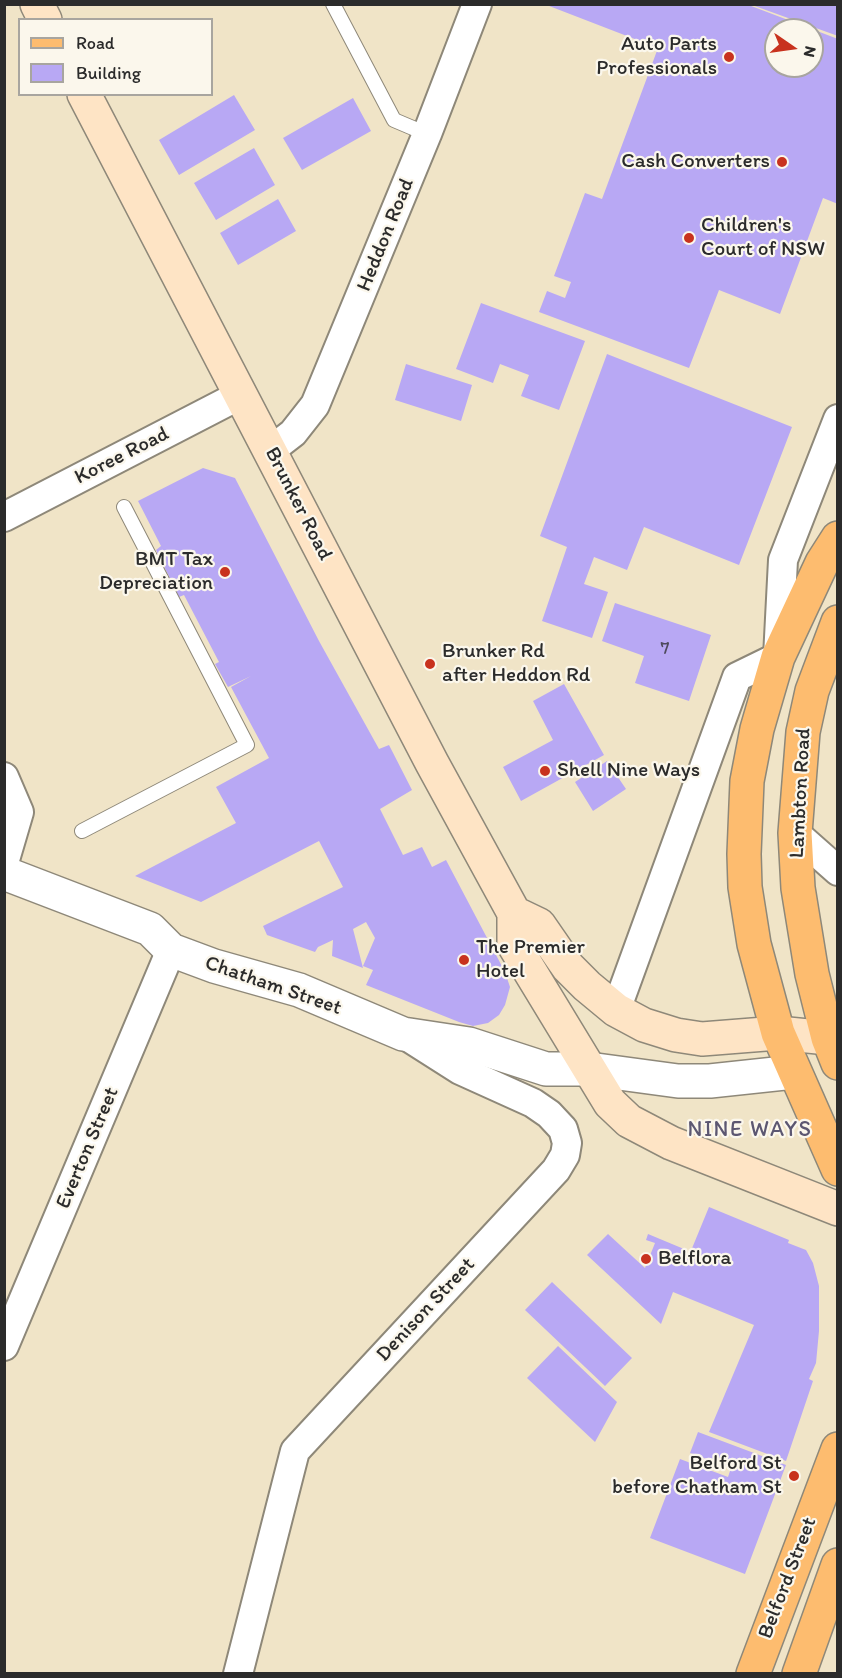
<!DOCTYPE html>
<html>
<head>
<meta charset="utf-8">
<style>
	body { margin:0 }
	#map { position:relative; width:842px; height:1678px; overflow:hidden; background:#f0e4c7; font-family:Itim,sans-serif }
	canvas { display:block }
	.frame { position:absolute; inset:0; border:6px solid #2b2b2b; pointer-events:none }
	.legend { position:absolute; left:18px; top:18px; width:195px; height:78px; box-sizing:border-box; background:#fbf7ec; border:2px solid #a8a59f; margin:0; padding:8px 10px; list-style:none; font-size:18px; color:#2b2b2b }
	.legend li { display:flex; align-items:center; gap:12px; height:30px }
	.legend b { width:30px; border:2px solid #a8a59f }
	.north { position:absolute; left:764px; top:18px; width:60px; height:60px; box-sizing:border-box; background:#fbf7ec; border:2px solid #a8a59f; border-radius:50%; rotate:103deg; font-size:16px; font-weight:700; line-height:24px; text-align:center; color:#2b2b2b }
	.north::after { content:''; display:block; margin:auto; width:21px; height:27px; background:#c8321e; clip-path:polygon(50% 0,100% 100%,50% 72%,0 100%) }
</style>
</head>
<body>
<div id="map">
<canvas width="842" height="1678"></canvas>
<div class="frame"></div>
<ul class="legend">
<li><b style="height:8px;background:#fdbc6f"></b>Road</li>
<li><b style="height:16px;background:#b8a8f4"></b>Building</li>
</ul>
<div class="north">N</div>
</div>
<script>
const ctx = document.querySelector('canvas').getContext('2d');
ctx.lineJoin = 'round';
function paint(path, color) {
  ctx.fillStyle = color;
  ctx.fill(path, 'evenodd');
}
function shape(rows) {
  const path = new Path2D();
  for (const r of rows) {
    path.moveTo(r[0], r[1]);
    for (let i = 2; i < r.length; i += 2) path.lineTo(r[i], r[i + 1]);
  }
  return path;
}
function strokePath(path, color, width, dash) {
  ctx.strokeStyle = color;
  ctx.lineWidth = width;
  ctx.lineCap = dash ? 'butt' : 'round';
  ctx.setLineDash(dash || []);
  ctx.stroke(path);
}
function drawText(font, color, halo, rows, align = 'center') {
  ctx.font = font + ' Itim,sans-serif';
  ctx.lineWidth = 4.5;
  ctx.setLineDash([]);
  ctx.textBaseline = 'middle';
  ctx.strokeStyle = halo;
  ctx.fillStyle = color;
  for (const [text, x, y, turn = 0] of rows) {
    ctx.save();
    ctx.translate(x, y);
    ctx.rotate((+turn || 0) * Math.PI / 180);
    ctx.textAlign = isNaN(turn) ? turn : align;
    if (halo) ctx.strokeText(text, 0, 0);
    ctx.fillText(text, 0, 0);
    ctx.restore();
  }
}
paint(shape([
	[544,4,746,4,838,39,838,204,823,198,780,314,719,290,689,368,539,312,547,291,565,298,571,282,554,276,585,193,602,199,658,48],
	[776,30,812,30,812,66,776,66],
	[838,4,838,36,752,5,752,4],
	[234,95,255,130,179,175,159,140],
	[353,98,371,131,302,170,283,138],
	[254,148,275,185,216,220,194,183],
	[278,199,296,231,238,265,220,233],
	[481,303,585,341,559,410,521,396,529,375,500,364,493,383,456,369],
	[607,354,792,427,739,565,644,527,627,570,594,557,584,584,608,592,592,638,542,621,567,547,540,536],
	[406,364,472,385,461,421,395,400],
	[203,468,235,478,319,641,379,749,389,745,412,790,380,809,403,855,422,847,432,867,446,860,505,972,510,987,505,1005,499,1015,488,1023,473,1026,459,1022,366,985,373,970,363,966,375,938,366,922,353,929,363,968,332,956,333,940,318,947,315,952,267,935,263,926,343,887,319,841,201,902,135,876,236,823,216,787,269,758,231,687,251,676,228,687,215,664,219,662,184,595,179,597,156,550,161,546,138,501],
	[615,603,711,635,689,701,635,683,644,656,602,641],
	[564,684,604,755,521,801,503,767,553,740,533,701],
	[607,761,626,789,593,811,575,782],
	[709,1207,789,1240,788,1243,806,1250,813,1263,819,1286,819,1331,816,1363,809,1379,813,1381,786,1461,709,1432,754,1325,673,1292,661,1324,587,1255,608,1234,645,1268,655,1243,646,1240,648,1234,684,1249,681,1255,688,1258],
	[552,1282,632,1358,605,1386,525,1310],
	[558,1346,617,1402,595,1442,527,1378],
	[698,1432,786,1465,745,1574,650,1538,680,1459,728,1477,731,1468,690,1453]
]), '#b8a8f4');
const service = shape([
	[333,4,394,120,427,134],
	[82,831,247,745,124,507]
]);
const minor = shape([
	[271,450,293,433,315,405,427,134,477,4],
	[4,517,240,395],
	[4,777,19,812,4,863],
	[795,833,838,871],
	[616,1010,737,677,778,657,783,560,838,419],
	[4,1346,171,950],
	[238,1674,295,1451,556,1170,565,1155,567,1143,563,1129,549,1114,533,1103,460,1070,405,1035]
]);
const tertiary = shape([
	[4,873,150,929,171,950,214,966,299,990,403,1034,469,1044,546,1069,589,1069,678,1081,710,1081,794,1072]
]);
const secondary = shape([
	[37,4,45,20],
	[84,94,432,763,514,913,514,945,610,1103,629,1121,671,1143,838,1209],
	[514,913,539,925,568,967,587,986,616,1010,644,1025,676,1035,702,1039,778,1033,828,1038]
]);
const primary = shape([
	[838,538,822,563,778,657,757,729,747,781,744,854,745,887,754,944,778,1033,838,1169],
	[838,622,812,691,803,732,795,833,798,888,812,974,828,1038,838,1063],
	[753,1674,838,1449],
	[799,1674,838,1565]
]);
strokePath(service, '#8e8879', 16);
strokePath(minor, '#8e8879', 32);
strokePath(tertiary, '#8e8879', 36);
strokePath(secondary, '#8e8879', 36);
strokePath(primary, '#8e8879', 36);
strokePath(service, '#fff', 14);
strokePath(minor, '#fff', 28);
strokePath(tertiary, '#fff', 33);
strokePath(secondary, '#fee4c5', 33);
strokePath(primary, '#fdbc6f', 33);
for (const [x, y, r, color] of [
	[729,57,6,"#c8321e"],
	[782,162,6,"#c8321e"],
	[689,238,6,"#c8321e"],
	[225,572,6,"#c8321e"],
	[430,664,6,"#c8321e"],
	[545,771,6,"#c8321e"],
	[464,960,6,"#c8321e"],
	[646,1259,6,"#c8321e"],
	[794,1476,6,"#c8321e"]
]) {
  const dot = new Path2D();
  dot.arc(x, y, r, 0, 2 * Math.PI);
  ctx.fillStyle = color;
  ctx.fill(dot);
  strokePath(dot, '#fbf7ec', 2);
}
drawText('18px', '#4e4a5d', null, [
	["7",665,649]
]);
drawText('21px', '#2b2b2b', '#fbf7ec', [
	["Auto Parts",717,45,"right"],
	["Professionals",717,69,"right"],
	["Cash Converters",770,162,"right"],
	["Children's",701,226],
	["Court of NSW",701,250],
	["BMT Tax",213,560,"right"],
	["Depreciation",213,584,"right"],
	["Brunker Rd",442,652],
	["after Heddon Rd",442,676],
	["Shell Nine Ways",557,771],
	["The Premier",476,948],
	["Hotel",476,972],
	["Belflora",658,1259],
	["Belford St",782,1464,"right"],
	["before Chatham St",782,1488,"right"]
], 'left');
drawText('21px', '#2b2b2b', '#fbf7ec', [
	["Heddon Road",386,235,-68],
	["Koree Road",122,456,-27],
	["Brunker Road",298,504,63],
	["Lambton Road",801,793,-87],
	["Chatham Street",273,986,19],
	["Everton Street",88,1148,-67],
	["Denison Street",426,1310,-47],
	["Belford Street",788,1578,-69]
]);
ctx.letterSpacing = '1.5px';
drawText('22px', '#5c5771', '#fbf7ec', [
	["NINE WAYS",750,1130]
]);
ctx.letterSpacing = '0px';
</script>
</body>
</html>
